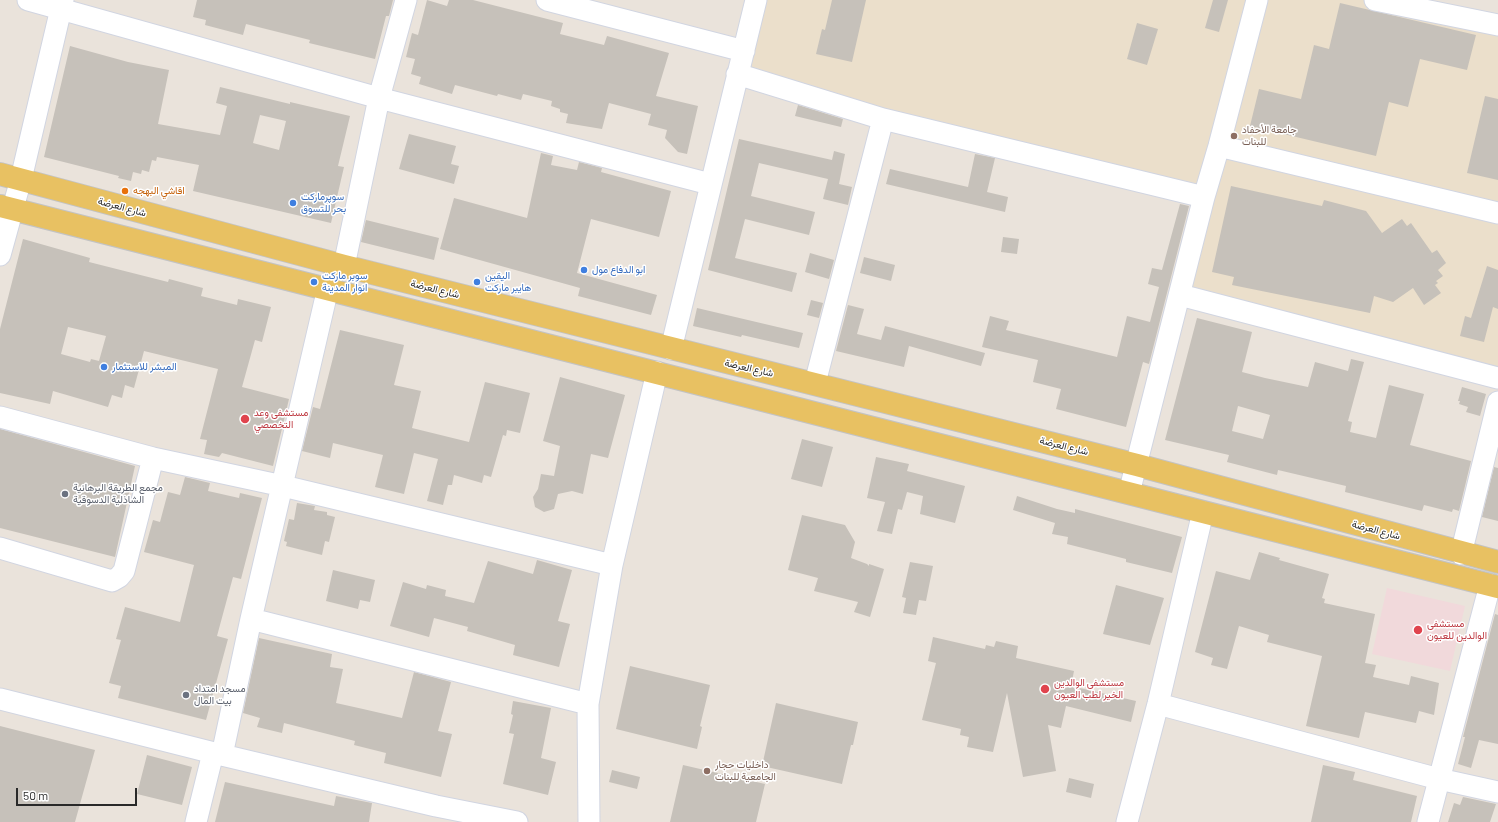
<!DOCTYPE html>
<html>
<head>
<meta charset="utf-8">
<style>
	body { margin:0 }
	#map { position:relative; width:1498px; height:822px; overflow:hidden; background:#eae3db; font-family:Barlow,sans-serif }
	canvas { display:block }
	.scale { position:absolute; left:16px; top:788px; width:121px; height:18px; box-sizing:border-box; border:2px solid #292929; border-top:0; padding-left:5px; font-size:12px; line-height:14px; white-space:nowrap; color:#292929; -webkit-text-stroke:3px #fff; paint-order:stroke }
</style>
</head>
<body>
<div id="map">
<canvas width="1498" height="822"></canvas>
<div class="scale">50 m</div>
</div>
<script>
const ctx = document.querySelector('canvas').getContext('2d');
ctx.lineJoin = 'round';
function paint(path, color) {
  ctx.fillStyle = color;
  ctx.fill(path, 'evenodd');
}
function shape(rows) {
  const path = new Path2D();
  for (const r of rows) {
    path.moveTo(r[0], r[1]);
    for (let i = 2; i < r.length; i += 2) path.lineTo(r[i], r[i + 1]);
  }
  return path;
}
function strokePath(path, color, width, dash) {
  ctx.strokeStyle = color;
  ctx.lineWidth = width;
  ctx.lineCap = dash ? 'butt' : 'round';
  ctx.setLineDash(dash || []);
  ctx.stroke(path);
}
function drawText(font, color, halo, rows, align = 'center') {
  ctx.font = font + ' Barlow,Vazirmatn,sans-serif';
  ctx.lineWidth = 3;
  ctx.setLineDash([]);
  ctx.textBaseline = 'middle';
  ctx.strokeStyle = halo;
  ctx.fillStyle = color;
  for (const [text, x, y, turn = 0] of rows) {
    ctx.save();
    ctx.translate(x, y);
    ctx.rotate((+turn || 0) * Math.PI / 180);
    ctx.textAlign = isNaN(turn) ? turn : align;
    if (halo) ctx.strokeText(text, 0, 0);
    ctx.fillText(text, 0, 0);
    ctx.restore();
  }
}
paint(shape([
	[756,0,1400,0,1498,24,1498,377,1180,295,1204,197,737,74]
]), '#ebdfcb');
paint(shape([
	[1387,588,1465,606,1450,671,1372,654]
]), '#f1d9db');
paint(shape([
	[197,0,393,0,389,16,386,16,375,59,309,43,310,40,246,24,243,35,205,25,206,20,193,17],
	[427,0,447,6,449,0,473,0,563,23,560,34,604,45,607,36,669,53,656,96,698,106,687,154,678,152,665,138,667,130,648,125,651,114,609,103,602,129,566,123,568,114,560,112,560,109,551,106,552,101,523,94,521,100,498,94,497,96,455,85,452,94,419,84,421,77,411,74,415,59,406,57,412,33,418,35],
	[832,0,866,0,852,62,816,54,822,29,825,30],
	[1213,0,1228,0,1219,32,1205,28],
	[1340,3,1476,35,1467,70,1420,59,1408,107,1389,102,1376,156,1250,126,1259,89,1301,99,1314,45,1329,49],
	[1137,23,1158,29,1147,65,1127,59],
	[70,46,128,62,169,70,158,124,220,135,227,106,216,103,220,87,290,104,290,102,350,116,338,166,344,167,331,223,193,191,199,165,157,157,156,161,152,160,149,172,142,170,141,174,133,172,131,181,118,178,119,176,44,157],
	[260,115,286,121,279,150,253,143],
	[1485,96,1498,99,1498,180,1467,173],
	[798,105,843,119,841,127,795,116],
	[409,134,456,146,451,164,459,166,454,184,399,169],
	[739,139,832,160,834,151,845,154,839,184,852,187,848,205,823,199,828,179,759,163,751,196,815,212,809,235,745,219,735,258,797,273,792,292,708,270],
	[541,153,553,156,551,165,577,170,579,162,602,168,601,172,671,191,659,237,591,219,577,273,657,295,651,315,578,296,580,288,440,249,454,198,527,218],
	[975,154,995,158,987,192,1008,197,1005,212,886,184,890,169,968,187],
	[1231,186,1322,206,1324,200,1366,211,1382,233,1402,219,1407,226,1411,223,1432,253,1437,250,1446,263,1438,270,1443,276,1436,281,1438,283,1435,285,1441,293,1424,305,1413,288,1393,302,1374,296,1370,313,1232,285,1234,277,1212,272],
	[1180,204,1189,206,1149,364,1143,362,1126,427,1056,409,1061,389,1033,382,1038,360,982,347,990,316,1009,321,1006,330,1117,357,1127,316,1150,322,1159,287,1148,284,1152,268,1162,270],
	[366,220,439,238,434,260,361,242],
	[1003,237,1019,239,1017,254,1001,252],
	[23,239,90,258,89,262,168,282,169,279,203,288,201,296,237,305,238,299,271,307,262,342,255,340,242,387,289,399,273,466,222,453,219,457,204,454,207,440,200,439,218,369,144,351,134,388,125,385,122,398,112,395,108,407,53,391,50,404,0,393,0,329],
	[68,327,106,336,99,361,91,359,90,362,61,354],
	[810,253,834,260,829,279,805,272],
	[864,257,895,265,891,281,860,273],
	[1487,266,1498,270,1498,309,1493,307,1484,342,1460,336,1465,316,1471,318],
	[811,300,823,303,819,318,807,315],
	[848,305,864,309,857,334,881,340,885,326,985,353,981,366,909,346,904,367,836,351],
	[697,308,803,333,799,348,742,335,741,337,693,326],
	[1197,318,1252,332,1242,372,1265,378,1308,387,1315,362,1348,371,1351,359,1364,362,1348,421,1352,422,1350,432,1376,438,1389,385,1424,394,1410,445,1471,461,1459,511,1453,509,1452,512,1424,505,1422,511,1345,492,1346,486,1278,470,1277,475,1227,462,1229,455,1165,440],
	[1238,406,1270,415,1263,439,1232,431],
	[340,330,404,345,394,385,421,391,412,428,469,442,485,382,530,393,520,433,507,430,506,436,503,435,491,477,484,475,482,483,454,475,452,485,448,485,443,505,427,501,438,459,414,453,404,494,375,487,383,455,333,443,330,458,302,451,313,407,320,409],
	[560,377,625,395,608,458,591,454,583,494,572,491,558,494,554,509,544,512,535,507,533,497,538,489,541,474,554,476,560,446,543,441],
	[1462,387,1486,394,1480,416,1466,412,1468,407,1459,404,1460,401,1458,401],
	[0,429,135,466,115,557,0,528],
	[802,439,833,447,822,487,791,479],
	[876,457,909,464,907,471,965,486,955,523,920,514,923,496,907,492,902,510,898,509,892,534,877,531,885,502,867,498],
	[1494,467,1498,468,1498,521,1482,517],
	[185,477,210,483,208,491,239,498,240,493,262,498,241,579,233,577,217,636,228,639,206,720,118,698,121,686,109,683,121,640,116,639,125,607,180,622,194,565,144,552,153,520,160,522,168,492,180,495],
	[1017,496,1057,509,1075,513,1075,509,1182,537,1172,573,1126,562,1126,559,1067,544,1068,537,1052,534,1055,523,1013,510],
	[297,503,315,506,314,510,327,512,327,515,335,517,329,542,325,541,322,555,286,546,287,542,284,541,289,519,294,520],
	[802,515,845,525,855,542,851,558,867,564,869,566,869,564,884,569,870,617,854,612,858,602,814,591,818,578,788,570],
	[1259,552,1280,558,1279,560,1329,574,1322,598,1325,599,1324,603,1375,614,1365,663,1376,665,1373,677,1409,685,1411,676,1439,683,1434,715,1419,711,1416,723,1365,712,1359,738,1306,726,1322,656,1267,642,1269,635,1239,626,1227,669,1211,665,1213,658,1195,652,1216,571,1250,580],
	[537,560,572,570,558,621,570,624,559,667,513,655,515,645,467,631,468,627,434,618,429,637,390,626,403,582,426,589,427,585,446,590,445,596,474,603,488,561,533,574],
	[910,562,933,566,926,601,919,600,916,615,903,613,906,598,902,597],
	[333,570,375,580,370,602,360,600,358,609,326,601],
	[1116,585,1164,598,1150,645,1103,634],
	[1495,614,1498,615,1498,744,1479,740,1471,768,1458,764,1465,737,1463,737],
	[933,637,985,649,986,645,994,647,996,641,1018,646,1016,658,1074,671,1071,686,1136,701,1131,722,1066,706,1061,728,1048,725,1056,771,1023,777,1007,693,993,752,967,747,969,737,960,735,961,729,922,720,936,663,928,661],
	[259,638,332,654,330,667,343,669,336,703,363,709,402,718,414,672,451,682,438,731,452,734,441,777,384,763,386,753,354,745,355,741,284,723,282,733,257,727,260,718,243,713],
	[630,666,710,685,700,726,702,727,697,749,616,729],
	[513,701,551,708,541,758,556,762,548,795,503,784,514,734,509,733,513,715,511,714],
	[776,703,858,722,853,745,851,745,842,784,762,766],
	[0,726,95,750,75,822,0,822],
	[147,755,192,767,182,805,137,794],
	[683,765,765,784,756,822,670,822],
	[1323,765,1355,772,1353,780,1417,796,1411,822,1311,822],
	[612,770,640,777,637,789,609,782],
	[1069,778,1094,784,1091,798,1066,792],
	[225,782,334,806,336,796,372,803,369,822,215,822],
	[1463,797,1496,804,1490,822,1448,822,1454,803,1460,805]
]), '#c6c1ba');
const minor = shape([
	[28,0,379,98,710,184],
	[547,0,744,51],
	[1375,0,1498,25],
	[737,74,883,119,1204,197],
	[1219,146,1498,213],
	[0,255,21,179,63,0],
	[344,266,379,98,406,0],
	[1180,295,1498,378],
	[671,349,756,0],
	[815,383,883,119],
	[0,417,153,458,283,486,612,565],
	[1129,493,1204,197,1219,146,1257,0],
	[0,548,112,581,119,577,124,571,153,458],
	[1461,554,1498,402],
	[251,619,588,704],
	[0,699,222,755,436,806,517,822],
	[1158,704,1439,779,1498,792],
	[222,755,251,619,328,288],
	[196,822,213,753],
	[589,822,588,704,612,565,657,372],
	[1127,822,1158,704,1203,512],
	[1428,822,1490,585]
]);
const major = shape([
	[0,174,344,266,1137,465,1498,562],
	[0,206,1498,587]
]);
strokePath(minor, '#d1d5e1', 23);
strokePath(major, '#c3c3c3', 24);
strokePath(minor, '#fff', 21);
strokePath(major, '#e8c162', 22);
for (const [x, y, r, color] of [
	[1234,136,4,"#8d6e63"],
	[125,191,4,"#e8710a"],
	[293,203,4,"#3f7fe0"],
	[584,270,4,"#3f7fe0"],
	[314,282,4,"#3f7fe0"],
	[477,282,4,"#3f7fe0"],
	[104,367,4,"#3f7fe0"],
	[245,419,5,"#e0444e"],
	[65,494,4,"#6b7280"],
	[1418,630,5,"#e0444e"],
	[1045,689,5,"#e0444e"],
	[186,695,4,"#6b7280"],
	[707,771,4,"#8d6e63"]
]) {
  const dot = new Path2D();
  dot.arc(x, y, r, 0, 2 * Math.PI);
  ctx.fillStyle = color;
  ctx.fill(dot);
  strokePath(dot, '#fff', 1.5);
}
drawText('10px', '#785e54', '#fff', [
	["جامعة الأحفاد",1242,130],
	["للبنات",1242,142],
	["داخليات حجار",715,765],
	["الجامعية للبنات",715,777]
], 'left');
drawText('10px', '#c56008', '#fff', [
	["اقاشي البهجه",133,191]
], 'left');
drawText('10px', '#366cbe', '#fff', [
	["سوپرمارکت",301,197],
	["بحر للتسوق",301,209],
	["ابو الدفاع مول",592,270],
	["سوبر ماركت",322,276],
	["انوار المدينة",322,288],
	["اليقين",485,276],
	["هايبر ماركت",485,288],
	["المبشر للاستثمار",112,367]
], 'left');
drawText('10px', '#292929', '#fff', [
	["شارع العرضة",122,207,15],
	["شارع العرضة",435,289,14],
	["شارع العرضة",749,368,13],
	["شارع العرضة",1064,446,14],
	["شارع العرضة",1376,530,15]
]);
drawText('10px', '#be3a42', '#fff', [
	["مستشفى وعد",254,413],
	["التخصصي",254,425],
	["مستشفى",1427,624],
	["الوالدين للعيون",1427,636],
	["مستشفى الوالدين",1054,683],
	["الخير لطب العيون",1054,695]
], 'left');
drawText('10px', '#5b616d', '#fff', [
	["مجمع الطريقة البرهانية",73,488],
	["الشاذلية الدسوقية",73,500],
	["مسجد امتداد",194,689],
	["بيت المال",194,701]
], 'left');
</script>
</body>
</html>
